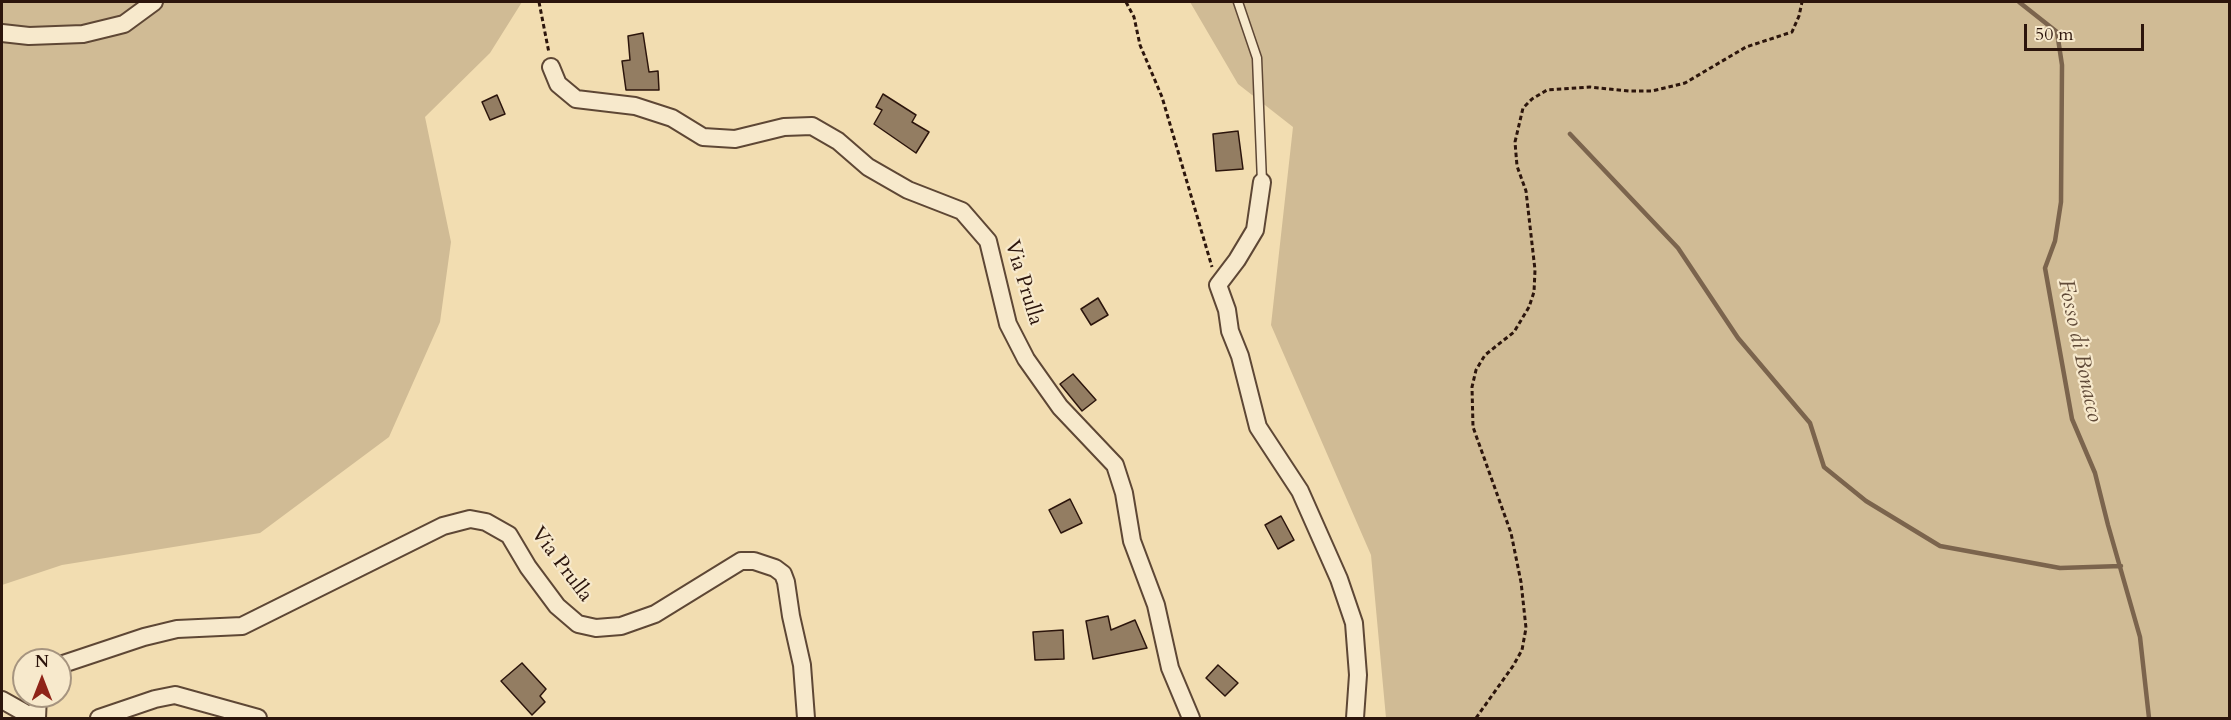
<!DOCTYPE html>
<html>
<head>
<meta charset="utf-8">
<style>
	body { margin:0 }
	#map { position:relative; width:2231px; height:720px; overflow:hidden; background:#f2ddb1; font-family:Cardo,serif }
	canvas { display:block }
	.frame { position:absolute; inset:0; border:3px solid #2c150c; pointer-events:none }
	.north { position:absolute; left:12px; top:648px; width:60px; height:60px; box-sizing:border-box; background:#f7e9cc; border:2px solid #a6947f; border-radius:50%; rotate:0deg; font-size:16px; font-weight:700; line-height:24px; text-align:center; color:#2c150c }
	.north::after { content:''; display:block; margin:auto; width:21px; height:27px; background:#8f2418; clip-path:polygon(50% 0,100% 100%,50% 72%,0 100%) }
	.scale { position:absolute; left:2024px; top:24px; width:120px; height:27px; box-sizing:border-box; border:3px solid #2c150c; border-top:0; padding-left:8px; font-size:18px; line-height:21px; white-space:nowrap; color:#2c150c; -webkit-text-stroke:4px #f7e9cc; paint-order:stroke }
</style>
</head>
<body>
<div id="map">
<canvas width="2231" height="720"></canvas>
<div class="frame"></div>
<div class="north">N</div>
<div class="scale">50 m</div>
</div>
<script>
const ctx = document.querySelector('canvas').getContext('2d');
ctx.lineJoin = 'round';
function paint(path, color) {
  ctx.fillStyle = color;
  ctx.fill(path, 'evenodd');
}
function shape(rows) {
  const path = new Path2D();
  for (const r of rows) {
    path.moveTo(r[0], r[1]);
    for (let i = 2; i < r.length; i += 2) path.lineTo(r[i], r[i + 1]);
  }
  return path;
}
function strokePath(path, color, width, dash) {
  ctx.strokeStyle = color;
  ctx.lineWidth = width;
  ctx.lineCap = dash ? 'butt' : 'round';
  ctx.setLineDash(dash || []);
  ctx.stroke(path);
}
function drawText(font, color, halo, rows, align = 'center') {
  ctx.font = font + ' Cardo,serif';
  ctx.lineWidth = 4.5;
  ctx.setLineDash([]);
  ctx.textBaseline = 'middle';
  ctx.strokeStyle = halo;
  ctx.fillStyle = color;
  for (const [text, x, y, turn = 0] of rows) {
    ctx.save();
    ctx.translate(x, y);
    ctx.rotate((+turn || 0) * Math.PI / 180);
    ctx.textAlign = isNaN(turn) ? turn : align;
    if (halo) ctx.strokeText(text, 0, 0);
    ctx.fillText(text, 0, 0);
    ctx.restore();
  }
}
paint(shape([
	[2,2,522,2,490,53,425,117,451,242,440,322,389,437,260,533,62,565,2,585],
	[1190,2,2229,2,2229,718,1386,718,1371,555,1271,325,1293,127,1238,84]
]), '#d0bb95');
strokePath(shape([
	[2019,2,2057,32,2062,65,2061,202,2055,241,2045,268,2072,419,2095,473,2108,525,2140,637,2149,718],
	[1570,134,1678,248,1738,338,1810,423,1824,467,1866,501,1940,546,2060,568,2121,566]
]), '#7b644d', 4.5);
const building = shape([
	[643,33,649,72,658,71,659,90,626,90,622,61,630,60,628,36,643,33],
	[883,94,916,115,912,122,929,132,916,153,874,124,882,110,876,107,883,94],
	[497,95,505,114,490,120,482,102,497,95],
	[1238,131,1243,169,1216,171,1213,134,1238,131],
	[1098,298,1108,315,1091,325,1081,309,1098,298],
	[1073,374,1096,400,1082,411,1060,384,1073,374],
	[1070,499,1082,523,1061,533,1049,510,1070,499],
	[1281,516,1294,540,1278,549,1265,525,1281,516],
	[1108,616,1111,630,1135,620,1147,648,1093,659,1086,621,1108,616],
	[1063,630,1064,659,1035,660,1033,632,1063,630],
	[522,663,546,689,540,696,545,702,532,715,501,681,522,663],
	[1218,665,1238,683,1225,696,1206,678,1218,665]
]);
paint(building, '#937d62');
strokePath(building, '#2c150c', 1.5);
const lane = shape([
	[1238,2,1257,58,1262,182]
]);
const street = shape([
	[2,33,29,36,83,34,124,24,154,2],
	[551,67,558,84,576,99,635,106,672,118,703,137,735,139,784,127,812,126,838,141,868,167,908,190,962,211,988,241,1008,324,1026,359,1060,407,1115,465,1124,493,1132,541,1156,605,1170,668,1191,718],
	[1262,182,1255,230,1237,260,1218,285,1227,310,1230,331,1240,356,1258,427,1300,491,1339,579,1354,623,1358,675,1355,718],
	[60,665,144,637,177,629,242,626,443,526,470,519,486,522,509,535,528,567,557,606,578,624,596,628,621,626,655,614,741,561,754,561,775,568,783,574,786,582,791,616,802,665,806,718],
	[2,700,34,718],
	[37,718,38,696],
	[99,718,155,699,175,695,258,718]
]);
strokePath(lane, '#5e4735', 11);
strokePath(street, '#5e4735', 20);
strokePath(shape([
	[539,2,549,53],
	[1126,2,1134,17,1140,45,1162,97,1212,267],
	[1476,718,1513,666,1522,650,1526,628,1521,582,1511,533,1473,427,1472,387,1476,370,1485,355,1514,332,1529,307,1534,292,1535,270,1526,191,1517,166,1515,142,1523,108,1532,99,1547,90,1590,87,1629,91,1652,91,1685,83,1746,47,1792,32,1799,16,1802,2]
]), '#2c150c', 3, [4.5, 3]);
strokePath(lane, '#f7e9cc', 8);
strokePath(street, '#f7e9cc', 16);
drawText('21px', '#2c150c', '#f7e9cc', [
	["Via Prulla",1023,283,73],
	["Via Prulla",561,565,53]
]);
drawText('italic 22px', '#604a38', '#f7e9cc', [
	["Fosso di Bonacco",2079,351,78]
]);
</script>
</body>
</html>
